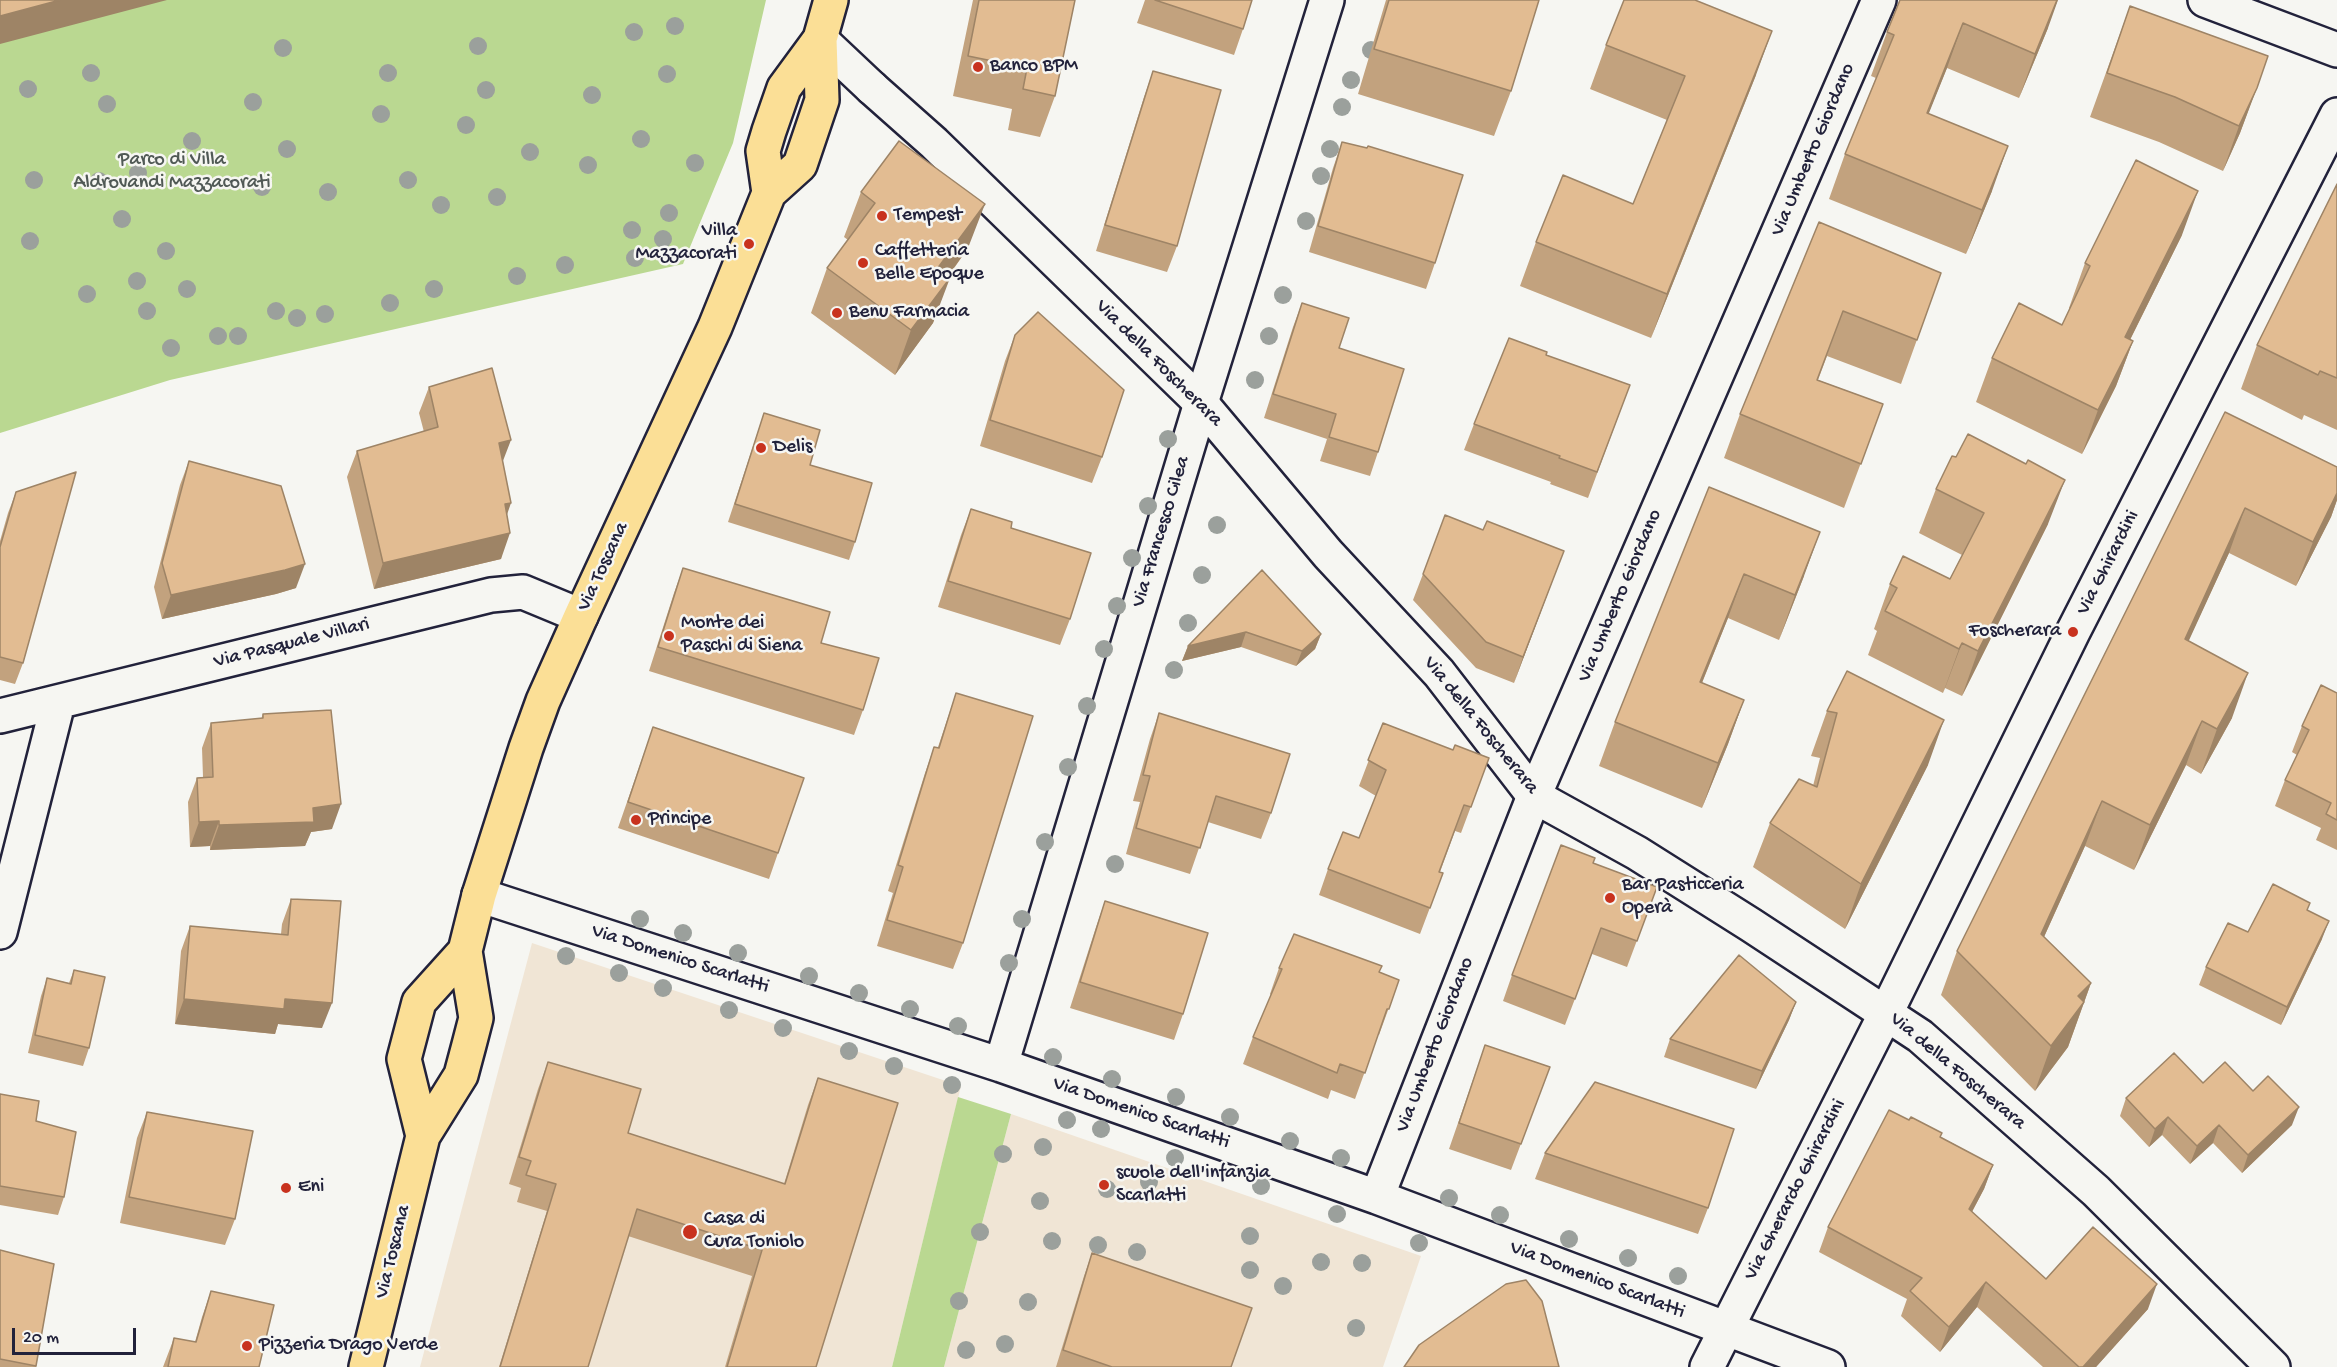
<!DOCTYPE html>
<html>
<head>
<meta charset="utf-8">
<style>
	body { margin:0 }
	#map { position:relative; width:2337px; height:1367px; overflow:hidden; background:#f6f6f2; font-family:"Gochi Hand",sans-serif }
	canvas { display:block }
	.scale { position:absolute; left:12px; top:1328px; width:124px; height:27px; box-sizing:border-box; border:3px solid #22223b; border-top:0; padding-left:8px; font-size:18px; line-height:21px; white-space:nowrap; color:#22223b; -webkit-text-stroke:4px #f6f6f2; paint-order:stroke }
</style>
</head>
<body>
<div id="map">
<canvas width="2337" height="1367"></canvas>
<div class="scale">20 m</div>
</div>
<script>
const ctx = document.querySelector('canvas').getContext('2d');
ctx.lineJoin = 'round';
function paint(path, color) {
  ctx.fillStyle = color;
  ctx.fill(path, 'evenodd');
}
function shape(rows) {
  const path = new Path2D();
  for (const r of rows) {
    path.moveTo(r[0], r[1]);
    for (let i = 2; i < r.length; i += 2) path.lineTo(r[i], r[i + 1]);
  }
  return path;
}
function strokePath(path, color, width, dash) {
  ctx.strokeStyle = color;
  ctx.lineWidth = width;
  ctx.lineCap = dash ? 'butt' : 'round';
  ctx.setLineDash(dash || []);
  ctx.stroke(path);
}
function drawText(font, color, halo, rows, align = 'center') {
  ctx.font = font + ' "Gochi Hand",sans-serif';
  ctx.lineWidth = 5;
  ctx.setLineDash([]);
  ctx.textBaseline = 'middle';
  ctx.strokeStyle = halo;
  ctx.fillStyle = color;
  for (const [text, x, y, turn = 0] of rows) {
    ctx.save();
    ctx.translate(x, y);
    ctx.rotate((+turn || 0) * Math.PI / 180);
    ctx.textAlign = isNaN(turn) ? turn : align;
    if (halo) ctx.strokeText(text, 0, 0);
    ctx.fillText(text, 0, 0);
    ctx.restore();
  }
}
paint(shape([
	[532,943,961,1086,892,1367,420,1367],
	[1011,1114,1421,1256,1383,1367,944,1367]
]), '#f0e5d5');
paint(shape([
	[0,0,766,0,733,143,683,264,170,380,0,433],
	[958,1097,1011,1114,944,1367,892,1367]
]), '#bad891');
const minor = shape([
	[2205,0,2337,50],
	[820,39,872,88],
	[0,716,491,595,523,592,581,616],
	[479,895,1001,1065,1377,1197,1828,1367],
	[0,932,58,703],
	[1001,1065,1201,403,1327,0],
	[1377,1197,1534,796,1879,0],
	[1707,1367,1886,1013,2073,632,2337,115]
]);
const tertiary = shape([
	[872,88,934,143,1201,403,1328,554,1439,673,1534,796,1637,853,1751,925,1920,1036,2096,1191,2273,1367]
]);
const primary = shape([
	[769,193,763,151,769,131,784,88,820,39],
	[423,1136,404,1059,419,1002,465,951],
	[366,1367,423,1136,461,1075,469,1045,476,1018,465,951,479,895,526,748,543,701,581,616,715,327,769,193,800,165,822,100,820,39,831,0]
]);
strokePath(minor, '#22223b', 38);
strokePath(tertiary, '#22223b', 38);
strokePath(primary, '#22223b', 38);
strokePath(minor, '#f6f6f2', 33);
strokePath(tertiary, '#f6f6f2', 33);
strokePath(primary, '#fbdf96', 33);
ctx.fillStyle = '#9ba09c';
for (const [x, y] of [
	[675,26],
	[634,32],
	[478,46],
	[283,48],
	[1371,50],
	[91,73],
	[388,73],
	[667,74],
	[1351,80],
	[28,89],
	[486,90],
	[592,95],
	[253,102],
	[107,104],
	[1342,107],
	[381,114],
	[466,125],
	[641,139],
	[192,141],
	[287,149],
	[1330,149],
	[530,152],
	[695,163],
	[588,165],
	[138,173],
	[1321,176],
	[34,180],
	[408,180],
	[99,181],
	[262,187],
	[328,192],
	[497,197],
	[441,205],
	[669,213],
	[122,219],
	[1306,221],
	[632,230],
	[663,239],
	[30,241],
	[166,251],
	[635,258],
	[565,265],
	[517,276],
	[137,281],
	[187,289],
	[434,289],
	[87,294],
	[1283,295],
	[390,303],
	[147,311],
	[276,311],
	[325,314],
	[297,318],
	[218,336],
	[238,336],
	[1269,336],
	[171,348],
	[1255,380],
	[1168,439],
	[1148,506],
	[1217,525],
	[1132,558],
	[1202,575],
	[1117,606],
	[1188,623],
	[1104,649],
	[1174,670],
	[1087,706],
	[1068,767],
	[1045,842],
	[1115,864],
	[640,919],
	[1022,919],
	[683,933],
	[738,953],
	[566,956],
	[1009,963],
	[619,973],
	[809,976],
	[663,988],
	[859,993],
	[910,1009],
	[729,1010],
	[958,1026],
	[783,1028],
	[849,1051],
	[1053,1057],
	[894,1066],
	[1112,1079],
	[952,1085],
	[1176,1097],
	[1230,1117],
	[1067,1120],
	[1101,1129],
	[1290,1141],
	[1043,1147],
	[1003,1154],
	[1175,1158],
	[1341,1158],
	[1149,1182],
	[1261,1186],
	[1107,1189],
	[1449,1198],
	[1040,1201],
	[1337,1214],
	[1500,1215],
	[980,1232],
	[1250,1236],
	[1569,1239],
	[1052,1241],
	[1419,1243],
	[1098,1245],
	[1137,1252],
	[1628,1258],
	[1321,1262],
	[1362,1263],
	[1250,1270],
	[1678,1276],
	[1283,1286],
	[959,1301],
	[1028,1302],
	[1356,1328],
	[1005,1344],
	[966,1350]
]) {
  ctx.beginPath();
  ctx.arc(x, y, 9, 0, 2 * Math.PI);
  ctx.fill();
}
paint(shape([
	[973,0,1075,0,1055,96,1040,137,1008,130,1012,109,953,96],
	[1145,0,1252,0,1243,29,1234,55,1137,23],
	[1386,0,1539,0,1511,91,1494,136,1358,94],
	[1900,0,2048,28,2019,98,1947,68,1928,114,1992,191,1966,254,1829,199,1845,154,1876,78,1871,76,1887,32],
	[2130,6,2268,56,2240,133,2223,171,2159,142,2090,117],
	[1606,45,1756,75,1651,338,1520,286,1536,242,1633,204,1667,120,1590,89],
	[1153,71,1177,246,1167,272,1096,251,1144,97],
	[1342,142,1435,263,1426,289,1309,252,1333,168],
	[2337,184,2337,430,2304,415,2302,420,2241,389,2257,345],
	[861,192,968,248,948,277,933,323,895,375,811,313,827,268,848,240,844,237],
	[1819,222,1941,273,1901,384,1827,356,1818,380,1883,404,1844,508,1724,458,1740,414],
	[2182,235,2130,340,2133,341,2116,386,2082,454,1976,402,1992,358,2062,325,2070,308,2069,308,2085,263],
	[1302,303,1339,348,1378,452,1370,476,1320,461,1327,439,1264,418,1293,327],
	[1015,335,1102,457,1092,483,980,446,1005,361],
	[1546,355,1630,385,1588,498,1550,484,1551,482,1464,450,1474,424],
	[429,387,503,462,507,515,501,559,374,589,347,477,357,451,424,432,419,413],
	[2225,412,2337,467,2337,500,2331,517,2296,586,2229,553,2188,641,2232,718,2201,774,2186,765,2134,870,2085,846,2044,937,2091,983,2068,1047,2035,1091,1941,995,1957,951],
	[764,413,810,465,855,542,849,560,728,522],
	[189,461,296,588,276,594,162,619,154,587,180,485],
	[1709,487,1804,576,1779,640,1728,618,1702,683,1744,700,1728,744,1702,808,1599,766,1615,722],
	[1936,489,2048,524,1962,696,1945,688,1943,693,1868,655,1877,631,1874,629,1890,584,1950,579,1962,555,1919,533],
	[16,492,23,663,15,684,0,680,0,541,8,513],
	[971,509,1011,528,1070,619,1060,645,938,607,961,535],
	[683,568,821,643,863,710,854,735,649,671,674,593],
	[1262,570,1321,634,1315,649,1296,666,1241,647,1182,661,1188,646],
	[1423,574,1554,577,1514,683,1476,668,1413,600],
	[1847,671,1928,765,1845,929,1753,867,1770,823,1813,786,1820,758,1811,756,1827,711],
	[956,693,963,943,953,969,877,946,893,893,888,891,925,773,934,747,938,747],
	[2337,693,2337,850,2316,840,2321,828,2275,806,2285,780,2297,755,2292,752,2302,726],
	[1159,713,1271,813,1261,839,1208,822,1190,874,1126,854,1140,802,1133,801,1150,739],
	[263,714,332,829,311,832,305,846,210,850,210,846,190,847,188,802,197,778,203,777,202,748,211,723,261,719],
	[1383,723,1453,750,1489,758,1461,833,1455,831,1440,872,1443,873,1420,934,1319,895,1328,869,1359,838,1376,796,1359,786],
	[653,727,778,853,769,879,618,828],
	[1593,863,1657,887,1627,967,1592,954,1565,1025,1503,1001,1512,975],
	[291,899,322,1028,278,1024,275,1034,175,1024,181,951,190,926,281,934,282,924],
	[1105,901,1183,1014,1174,1040,1070,1008,1096,927],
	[2308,910,2322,939,2281,1025,2199,985,2206,967,2248,932],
	[1279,968,1379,972,1399,980,1379,1035,1378,1035,1355,1099,1331,1090,1328,1099,1243,1064,1253,1037,1271,995,1270,994],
	[74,970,89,1048,83,1066,28,1053,41,996,47,978,69,983],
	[1796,1002,1789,1020,1756,1089,1664,1057,1670,1039],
	[1485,1045,1550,1067,1511,1170,1449,1149],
	[548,1062,628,1133,784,1184,808,1105,818,1078,816,1367,725,1367,752,1276,628,1236,588,1367,499,1367,547,1211,517,1202,521,1188,509,1184,538,1089],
	[2203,1083,2253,1091,2292,1125,2242,1173,2213,1143,2190,1164,2162,1135,2149,1147,2120,1116,2126,1098],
	[0,1094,36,1121,64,1197,58,1215,0,1205],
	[147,1112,235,1219,225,1245,120,1223,137,1138],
	[1941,1137,1993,1165,1984,1189,1972,1212,2046,1279,2148,1309,2096,1367,2043,1367,1977,1307,1940,1352,1901,1316,1907,1299,1819,1252,1828,1227],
	[1545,1153,1708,1208,1698,1234,1535,1179],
	[0,1250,54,1264,36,1367,0,1367],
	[1092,1253,1231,1367,1056,1367,1084,1276],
	[211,1291,259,1367,163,1367,174,1338,195,1342,202,1317]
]), '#c2a27e');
paint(shape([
	[60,0,167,0,0,44,0,16],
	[2057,0,2058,0,2048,28,2019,98,2035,54],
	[1963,23,1947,68,1911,158,1927,113],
	[1772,31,1756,75,1651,338,1667,294],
	[2257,88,2240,133,2223,171,2239,126],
	[2008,146,1992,191,1966,254,1982,210],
	[2198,191,2182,235,2109,382,2125,337],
	[985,204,968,248,921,314,937,269],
	[950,278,933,323,895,375,911,330],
	[2133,341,2116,386,2082,454,2098,410],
	[511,440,501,466,499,443],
	[2065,480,2048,524,1962,696,1978,651],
	[2337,493,2337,500,2331,517,2296,586,2313,542],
	[511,503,502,529,505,504],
	[2245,508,2229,553,2169,684,2185,639],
	[1820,532,1804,576,1779,640,1795,595],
	[510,533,501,559,374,589,383,563],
	[1564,551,1554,577,1514,683,1523,657],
	[305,564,296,588,276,594,162,619,171,595],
	[1744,574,1728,618,1684,727,1700,682],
	[1246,632,1241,647,1182,661,1188,646],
	[1321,634,1315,649,1296,666,1302,651],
	[1962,643,1945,688,1943,693,1959,649],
	[2248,673,2232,718,2201,774,2217,729],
	[1744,700,1728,744,1702,808,1718,763],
	[1944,720,1928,765,1845,929,1861,884],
	[2202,721,2186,765,2134,870,2150,825],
	[2102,801,2085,846,2025,979,2041,934],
	[341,804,332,829,311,832,305,846,210,850,219,825,313,808],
	[219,821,210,846,190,847,199,822],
	[2329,921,2322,939,2281,1025,2287,1007],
	[2091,983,2068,1047,2035,1091,2051,1046,2078,996],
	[184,999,285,999,332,1003,322,1028,278,1024,275,1034,175,1024],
	[1796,1002,1789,1020,1756,1089,1762,1071],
	[2299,1107,2292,1125,2242,1173,2248,1155],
	[2168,1117,2162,1135,2149,1147,2155,1129],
	[2219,1125,2213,1143,2190,1164,2197,1146],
	[1993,1165,1984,1189,1960,1234,1969,1209],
	[1986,1282,1977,1307,1940,1352,1949,1327],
	[2157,1284,2148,1309,2096,1367,2083,1367]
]), '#9e8466');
const building = shape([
	[0,0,60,0,0,16,0,0],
	[979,0,1075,0,1055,96,1023,89,1027,68,968,56,979,0],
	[1155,0,1252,0,1243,29,1155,0],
	[1389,0,1539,0,1511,91,1374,49,1389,0],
	[1624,0,1695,0,1772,31,1667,294,1536,242,1563,175,1633,204,1685,76,1606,45,1624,0],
	[1900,0,2057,0,2035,54,1963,23,1927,113,2008,146,1982,210,1845,154,1894,35,1887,32,1900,0],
	[2130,6,2268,56,2257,88,2239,126,2175,97,2107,73,2130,6],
	[1153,71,1221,90,1177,246,1105,225,1153,71],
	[899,141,985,204,937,269,950,278,911,330,827,268,875,203,861,192,899,141],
	[1342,142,1367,148,1368,146,1463,175,1435,263,1318,226,1342,142],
	[2136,160,2198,191,2125,337,2133,341,2098,410,1992,358,2019,303,2062,325,2090,266,2085,263,2136,160],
	[2337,184,2337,378,2320,371,2318,375,2257,345,2337,184],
	[1819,222,1941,273,1917,340,1843,311,1817,380,1883,404,1861,464,1740,414,1819,222],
	[1302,303,1349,318,1339,348,1404,369,1378,452,1329,437,1336,414,1273,394,1302,303],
	[1038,312,1124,390,1102,457,990,420,1015,335,1038,312],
	[1509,338,1547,352,1546,355,1630,385,1597,472,1559,458,1560,456,1474,424,1509,338],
	[492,368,511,440,499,443,511,503,505,504,510,533,383,563,357,451,438,427,429,387,492,368],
	[2225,412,2337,467,2337,493,2313,542,2245,508,2185,639,2248,673,2217,729,2202,721,2150,825,2102,801,2041,934,2091,983,2078,996,2084,1002,2051,1046,1957,951,2225,412],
	[764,413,820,430,810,465,872,483,855,542,735,504,764,413],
	[1968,434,2026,464,2028,460,2065,480,1978,651,1962,643,1959,649,1885,611,1897,588,1890,584,1903,556,1950,579,1984,513,1936,489,1952,456,1956,457,1968,434],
	[189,461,281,486,305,564,285,570,171,595,162,563,189,461],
	[76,472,23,663,0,657,0,547,16,492,76,472],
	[1709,487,1820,532,1795,595,1744,574,1700,682,1744,700,1718,763,1615,722,1709,487],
	[971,509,1012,522,1011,528,1091,553,1070,619,948,581,971,509],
	[1445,515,1483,530,1487,521,1564,551,1523,657,1486,642,1423,574,1445,515],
	[683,568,830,612,821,643,879,658,863,710,658,647,683,568],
	[1262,570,1321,634,1302,651,1246,632,1188,646,1262,570],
	[1847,671,1944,720,1861,884,1770,823,1799,779,1817,787,1837,713,1827,711,1847,671],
	[2321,685,2337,693,2337,820,2326,814,2331,803,2285,780,2309,730,2302,726,2321,685],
	[956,693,1033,716,963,943,887,920,903,867,898,865,934,747,939,748,956,693],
	[331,710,341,804,313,808,314,822,219,825,219,821,199,822,197,778,213,777,211,723,263,718,263,714,331,710],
	[1159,713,1290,754,1271,813,1216,796,1200,848,1136,828,1150,776,1143,775,1159,713],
	[1383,723,1453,750,1455,745,1489,758,1471,807,1464,805,1439,872,1443,873,1430,908,1328,869,1343,832,1359,838,1386,770,1368,760,1383,723],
	[653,727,804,778,778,853,628,802,653,727],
	[1561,845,1595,858,1593,863,1657,887,1637,941,1601,928,1575,999,1512,975,1561,845],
	[2273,884,2310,903,2307,910,2329,921,2287,1007,2206,967,2228,923,2248,932,2273,884],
	[291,899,341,901,332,1003,285,999,284,1009,184,999,190,926,288,935,291,899],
	[1105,901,1208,933,1183,1014,1080,982,1105,901],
	[1294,934,1382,966,1379,972,1399,980,1389,1009,1387,1009,1365,1073,1340,1064,1337,1073,1253,1037,1282,969,1279,968,1294,934],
	[1739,955,1796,1002,1762,1071,1670,1039,1739,955],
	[74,970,105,977,89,1048,35,1035,47,978,71,984,74,970],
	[1485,1045,1550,1067,1521,1144,1459,1123,1485,1045],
	[2174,1053,2203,1083,2225,1062,2253,1091,2268,1076,2299,1107,2248,1155,2219,1125,2197,1146,2168,1117,2155,1129,2126,1098,2174,1053],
	[548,1062,641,1089,628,1133,785,1184,818,1078,898,1103,816,1367,727,1367,762,1250,637,1209,588,1367,500,1367,556,1184,526,1175,531,1161,519,1157,548,1062],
	[1595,1082,1734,1129,1708,1208,1545,1153,1595,1082],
	[0,1094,39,1101,36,1121,76,1132,64,1197,0,1186,0,1094],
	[1889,1110,1909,1120,1911,1117,1942,1133,1940,1137,1993,1165,1969,1209,2046,1279,2093,1227,2157,1284,2083,1367,2079,1367,1986,1282,1949,1327,1910,1291,1922,1278,1828,1227,1889,1110],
	[147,1112,253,1131,235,1219,129,1197,147,1112],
	[0,1250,54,1264,36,1366,0,1359,0,1250],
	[1092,1253,1252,1308,1231,1367,1112,1367,1063,1350,1092,1253],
	[1526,1280,1542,1301,1559,1367,1404,1367,1419,1345,1506,1284,1526,1280],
	[211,1291,274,1305,259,1367,168,1367,174,1338,196,1342,211,1291]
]);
paint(building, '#e2bc92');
strokePath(building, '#9e8466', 1.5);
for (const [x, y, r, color] of [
	[978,67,6,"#c8321e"],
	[882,216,6,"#c8321e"],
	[749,244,6,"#c8321e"],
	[863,263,6,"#c8321e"],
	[837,313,6,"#c8321e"],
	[761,448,6,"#c8321e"],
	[2073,632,6,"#c8321e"],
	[669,636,6,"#c8321e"],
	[636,820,6,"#c8321e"],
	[1610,898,6,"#c8321e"],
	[1104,1185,6,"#c8321e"],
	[286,1188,6,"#c8321e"],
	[690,1232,8,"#c8321e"],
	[247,1346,6,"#c8321e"]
]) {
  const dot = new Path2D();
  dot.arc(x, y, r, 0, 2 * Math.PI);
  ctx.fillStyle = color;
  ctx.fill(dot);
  strokePath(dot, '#f6f6f2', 2);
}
drawText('20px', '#22223b', '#f6f6f2', [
	["Banco BPM",990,67],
	["Tempest",894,216],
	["Villa",737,232,"right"],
	["Mazzacorati",737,255,"right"],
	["Caffetteria",875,252],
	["Belle Epoque",875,275],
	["Benu Farmacia",849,313],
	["Delis",773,448],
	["Monte dei",681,624],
	["Paschi di Siena",681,647],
	["Foscherara",2061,632,"right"],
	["Principe",648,820],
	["Bar Pasticceria",1622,886],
	["Operà",1622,909],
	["scuole dell'infanzia",1116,1174],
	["Scarlatti",1116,1197],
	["Eni",298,1188],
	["Casa di",704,1220],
	["Cura Toniolo",704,1243],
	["Pizzeria Drago Verde",259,1346]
], 'left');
drawText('20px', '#22223b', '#f6f6f2', [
	["Via Umberto Giordano",1814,150,-67],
	["Via della Foscherara",1158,364,45],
	["Via Francesco Cilea",1162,532,-73],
	["Via Ghirardini",2109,563,-63],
	["Via Toscana",604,567,-65],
	["Via Umberto Giordano",1621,596,-67],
	["Via Pasquale Villari",292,644,-14],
	["Via della Foscherara",1480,726,51],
	["Via Domenico Scarlatti",680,960,18],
	["Via Umberto Giordano",1436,1045,-69],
	["Via della Foscherara",1957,1072,40],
	["Via Domenico Scarlatti",1141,1114,19],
	["Via Gherardo Ghirardini",1796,1190,-63],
	["Via Toscana",394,1252,-76],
	["Via Domenico Scarlatti",1597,1281,21]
]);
drawText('20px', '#505955', '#f6f6f2', [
	["Parco di Villa",172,161],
	["Aldrovandi Mazzacorati",172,184]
]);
</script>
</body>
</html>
